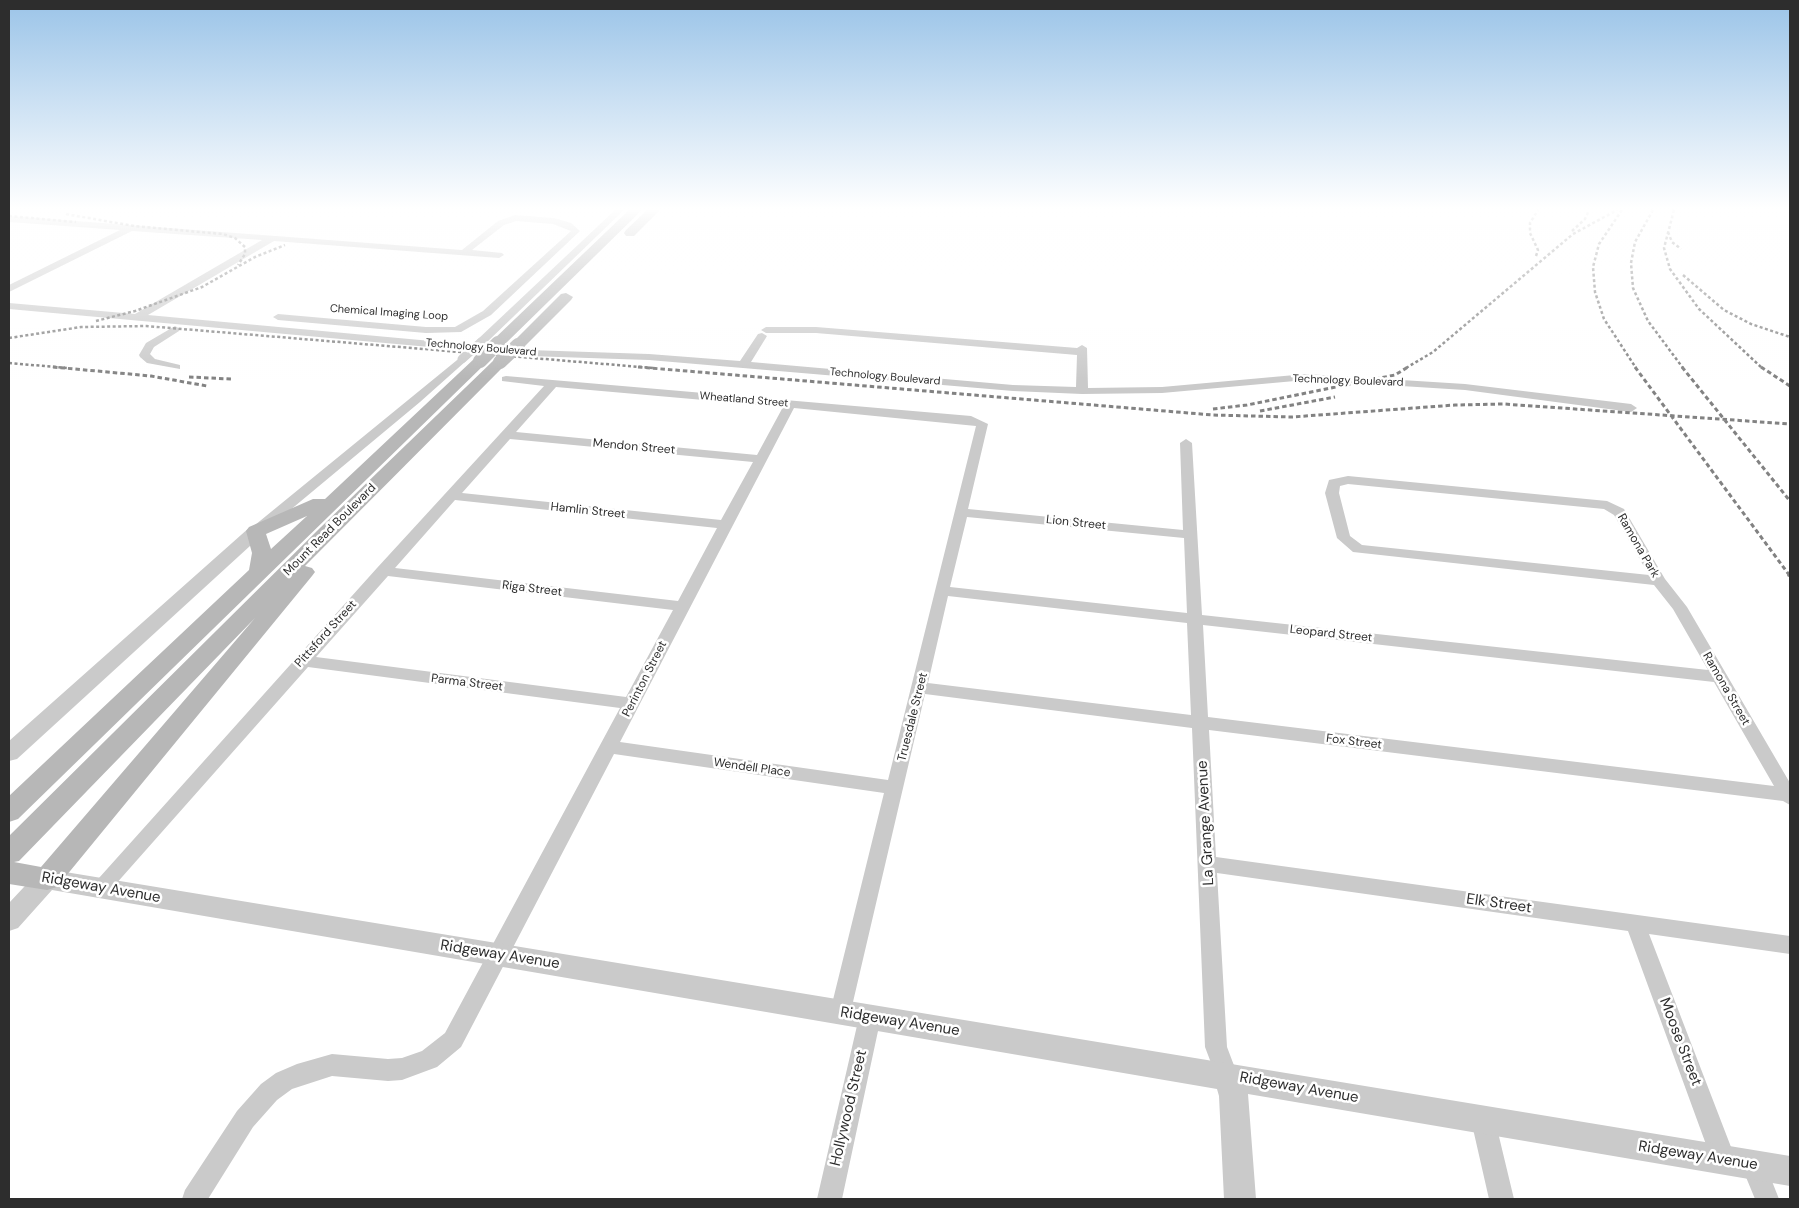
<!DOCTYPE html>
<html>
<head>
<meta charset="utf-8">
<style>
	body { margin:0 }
	#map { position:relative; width:1799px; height:1208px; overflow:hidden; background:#fff; font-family:"DM Sans",sans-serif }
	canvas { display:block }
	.frame { position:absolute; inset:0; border:10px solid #2d2d2d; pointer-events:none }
</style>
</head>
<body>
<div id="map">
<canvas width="1799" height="1208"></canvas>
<div class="frame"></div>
</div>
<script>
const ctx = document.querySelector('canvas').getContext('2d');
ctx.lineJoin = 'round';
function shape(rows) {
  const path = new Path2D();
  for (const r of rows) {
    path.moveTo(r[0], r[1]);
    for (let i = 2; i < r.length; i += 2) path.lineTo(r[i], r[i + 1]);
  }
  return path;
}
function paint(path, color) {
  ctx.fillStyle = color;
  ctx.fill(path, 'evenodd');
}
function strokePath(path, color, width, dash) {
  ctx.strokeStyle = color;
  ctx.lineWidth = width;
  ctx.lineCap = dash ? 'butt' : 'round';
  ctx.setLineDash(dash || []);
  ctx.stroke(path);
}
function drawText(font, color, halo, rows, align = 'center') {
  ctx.font = font + ' "DM Sans",sans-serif';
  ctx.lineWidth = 5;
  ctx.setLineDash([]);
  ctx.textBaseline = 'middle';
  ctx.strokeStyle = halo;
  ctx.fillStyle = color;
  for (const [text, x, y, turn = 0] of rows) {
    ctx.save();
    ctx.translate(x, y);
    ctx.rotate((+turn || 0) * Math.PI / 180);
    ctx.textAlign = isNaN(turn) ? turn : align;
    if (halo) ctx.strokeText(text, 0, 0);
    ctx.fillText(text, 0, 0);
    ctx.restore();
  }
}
paint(shape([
	[615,210,624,210,485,344,477,344,477,340,615,210],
	[515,215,554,218,571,223,580,231,491,315,461,332,426,333,278,320,273,317,278,314,426,327,455,327,483,311,571,231,553,224,516,221,504,225,472,250,502,253,504,255,499,258,274,241,148,315,529,350,649,354,740,361,758,334,762,333,767,336,751,362,1013,385,1076,387,1077,355,816,333,766,333,761,330,766,327,816,327,1077,348,1082,345,1087,348,1088,388,1162,387,1306,374,1465,384,1631,404,1637,408,1631,412,1465,390,1306,380,1162,393,1082,394,1013,391,649,360,529,356,9,309,9,303,135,314,262,240,132,231,9,292,9,285,120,230,9,222,9,216,462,250,498,221,515,215],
	[175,326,180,329,179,331,154,347,150,354,155,359,180,365,180,369,147,363,140,357,139,355,146,343,175,326],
	[462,356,467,359,466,361,420,402,265,531,255,531,253,528,255,525,462,356],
	[506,376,971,416,988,424,968,509,1183,530,1180,443,1186,439,1192,443,1202,615,1708,670,1673,609,1654,585,1353,552,1337,538,1325,493,1329,480,1348,476,1607,501,1624,509,1665,579,1687,607,1790,783,1790,805,1783,801,1209,730,1216,857,1790,936,1790,954,1649,934,1736,1160,1733,1169,1724,1172,1715,1169,1628,931,1217,873,1227,1047,1238,1076,1235,1084,1227,1087,1219,1084,1205,1047,1192,728,925,694,849,1019,841,1022,833,1019,830,1012,884,793,614,754,461,1047,437,1067,402,1080,388,1081,332,1076,292,1089,277,1100,253,1127,208,1199,182,1199,185,1190,237,1111,261,1084,276,1073,297,1064,332,1054,388,1059,402,1058,422,1051,445,1033,620,708,308,667,107,894,100,896,93,894,90,888,377,568,544,386,502,381,502,377,506,376],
	[556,387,783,407,757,455,516,432,556,387],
	[794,408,976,426,888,780,620,742,794,408],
	[510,439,753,462,721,520,462,493,510,439],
	[1348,484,1604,509,1614,515,1649,575,1362,545,1350,536,1339,493,1340,486,1348,484],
	[455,500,717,528,678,601,395,568,455,500],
	[967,517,1184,538,1187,613,950,587,967,517],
	[388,576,673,610,626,697,316,657,388,576],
	[948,596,1187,623,1191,715,928,683,948,596],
	[1203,625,1714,682,1774,786,1208,717,1203,625],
	[870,1007,878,1010,881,1017,842,1199,817,1199,859,1017,862,1010,870,1007],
	[1483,1108,1491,1112,1495,1120,1514,1199,1489,1199,1471,1120,1475,1112,1483,1108],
	[1753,1153,1762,1156,1779,1199,1755,1199,1741,1165,1744,1156,1753,1153]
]), '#cacaca');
paint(shape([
	[256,526,262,527,265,531,262,535,17,759,9,761,9,741,250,527,256,526],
	[47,869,1790,1156,1790,1186,1248,1094,1256,1199,1224,1199,1219,1096,1217,1089,52,890,18,928,9,931,9,903,38,872,47,869]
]), '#cacaca');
paint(shape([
	[629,210,642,210,503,346,493,346,490,343,493,340,629,210],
	[647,210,660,210,634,236,626,236,624,233,626,230,647,210],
	[566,293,573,297,571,300,523,348,513,348,510,345,561,294,566,293],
	[480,356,485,358,488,361,485,364,18,819,9,822,9,796,249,570,252,553,246,531,249,527,313,499,325,499,475,358,480,356],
	[307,516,271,549,266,534,307,516],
	[500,357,505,359,508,362,505,365,305,566,312,568,315,572,312,576,57,887,47,890,9,884,9,836,321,527,495,359,500,357],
	[255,618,41,867,14,862,19,861,255,618]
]), '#b7b7b7');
strokePath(shape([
	[1622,210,1599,244,1593,267,1595,292,1604,319,1636,368],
	[1653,210,1635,242,1631,263,1633,288,1648,321,1683,368],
	[1674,210,1664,248,1670,269,1699,309,1762,368],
	[66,214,134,226,223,234,235,238,245,247,245,254,238,265],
	[9,216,76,222],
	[1572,231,1585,219,1589,210],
	[1668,232,1672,242,1681,249],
	[1536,256,1538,250,1530,233,1530,223,1538,210],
	[1683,275,1724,310,1751,324,1790,337],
	[96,321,135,311,202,287,255,257,285,245],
	[9,338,81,327,146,326,653,368],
	[9,363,67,368],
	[1406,368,1433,352,1573,234,1617,210]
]), '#828282', 2.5, [3, 2.5]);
strokePath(shape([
	[53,367,151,376,207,386],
	[638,367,1213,415,1292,417,1455,405,1504,404,1790,424],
	[1635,367,1790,576],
	[1682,367,1790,501],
	[1761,367,1790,386],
	[189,377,231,379],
	[1213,409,1247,405,1395,375,1408,367],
	[1260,411,1335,397]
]), '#828282', 3, [4.5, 3]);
strokePath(shape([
	[1789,574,1790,576]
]), '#828282', 4.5, [5.5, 4.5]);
strokePath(shape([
	[462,359,481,342]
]), '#cacaca', 9);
strokePath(shape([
	[480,361,498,343],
	[500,362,518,345]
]), '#b7b7b7', 14);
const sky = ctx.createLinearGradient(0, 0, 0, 379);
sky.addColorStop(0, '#9bc4e8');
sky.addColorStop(0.55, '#fff');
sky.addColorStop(1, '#ffffff00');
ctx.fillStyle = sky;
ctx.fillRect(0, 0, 1799, 379);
drawText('11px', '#2d2d2d', '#fff', [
	["Chemical Imaging Loop",389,313,4],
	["Technology Boulevard",481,348,5],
	["Technology Boulevard",885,377,5],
	["Technology Boulevard",1348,381,2],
	["Wheatland Street",744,400,5]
]);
drawText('12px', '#2d2d2d', '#fff', [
	["Mendon Street",634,447,5],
	["Hamlin Street",588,511,6],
	["Lion Street",1076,523,6],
	["Mount Read Boulevard",330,530,-45],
	["Ramona Park",1638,546,60],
	["Riga Street",532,589,7],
	["Pittsford Street",326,634,-48],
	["Leopard Street",1331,634,6],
	["Perinton Street",645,679,-63],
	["Parma Street",467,683,7],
	["Ramona Street",1726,689,60],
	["Truesdale Street",913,717,-76],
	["Fox Street",1354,742,7],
	["Wendell Place",752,768,8]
]);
drawText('15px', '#2d2d2d', '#fff', [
	["La Grange Avenue",1206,823,-93],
	["Ridgeway Avenue",101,888,10],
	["Elk Street",1499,904,8],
	["Ridgeway Avenue",500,955,9],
	["Ridgeway Avenue",900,1022,9],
	["Moose Street",1680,1042,69],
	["Ridgeway Avenue",1299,1088,10],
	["Hollywood Street",849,1108,-77],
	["Ridgeway Avenue",1698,1156,9]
]);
</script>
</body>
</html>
